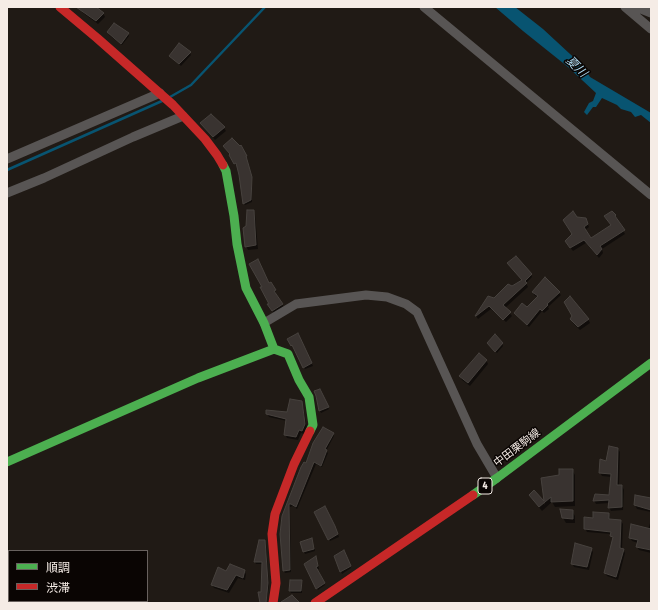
<!DOCTYPE html>
<html>
<head>
<meta charset="utf-8">
<style>
	body { margin:0 }
	#map { position:relative; width:658px; height:610px; overflow:hidden; background:#201a15; font-family:"Fira Sans Condensed","Noto Sans JP",sans-serif }
	canvas { display:block }
	.frame { position:absolute; inset:0; border:8px solid #f5ece6; pointer-events:none }
	.legend { position:absolute; left:8px; top:550px; width:140px; height:52px; box-sizing:border-box; background:#0a0503; border:1px solid #68615e; margin:0; padding:5px 7px; list-style:none; font-size:12px; color:#f5ece6 }
	.legend li { display:flex; align-items:center; gap:8px; height:20px }
	.legend b { width:20px; border:1px solid #68615e }
</style>
</head>
<body>
<div id="map">
<canvas width="658" height="610"></canvas>
<div class="frame"></div>
<ul class="legend">
<li><b style="height:5px;background:#4caf50"></b>順調</li>
<li><b style="height:5px;background:#c62828"></b>渋滞</li>
</ul>
</div>
<script>
const ctx = document.querySelector('canvas').getContext('2d');
ctx.lineJoin = 'round';
function paint(path, color) {
  ctx.fillStyle = color;
  ctx.fill(path, 'evenodd');
}
function shape(rows) {
  const path = new Path2D();
  for (const r of rows) {
    path.moveTo(r[0], r[1]);
    for (let i = 2; i < r.length; i += 2) path.lineTo(r[i], r[i + 1]);
  }
  return path;
}
function strokePath(path, color, width, dash) {
  ctx.strokeStyle = color;
  ctx.lineWidth = width;
  ctx.lineCap = dash ? 'butt' : 'round';
  ctx.setLineDash(dash || []);
  ctx.stroke(path);
}
function drawText(font, color, halo, rows, align = 'center') {
  ctx.font = font + ' "Fira Sans Condensed","Noto Sans JP",sans-serif';
  ctx.lineWidth = 3;
  ctx.setLineDash([]);
  ctx.textBaseline = 'middle';
  ctx.strokeStyle = halo;
  ctx.fillStyle = color;
  for (const [text, x, y, turn = 0] of rows) {
    ctx.save();
    ctx.translate(x, y);
    ctx.rotate((+turn || 0) * Math.PI / 180);
    ctx.textAlign = isNaN(turn) ? turn : align;
    if (halo) ctx.strokeText(text, 0, 0);
    ctx.fillText(text, 0, 0);
    ctx.restore();
  }
}
paint(shape([
	[495,7,515,7,543,29,583,66,590,77,651,113,651,123,641,115,635,117,631,112,621,109,617,105,602,98,596,107,593,107,587,115,584,112,589,103,593,101,596,93,568,67,523,31]
]), '#085471');
paint(shape([
	[81,7,94,7,103,13,105,17,98,24,83,13,81,9],
	[108,33,128,34,129,36,122,45,109,35],
	[180,44,190,53,191,55,181,66,170,56],
	[204,127,224,128,226,131,215,140],
	[241,147,247,158,252,180,252,202,245,205,244,203,238,164,236,165,231,155],
	[253,211,255,214,258,249,248,250,246,246,247,227],
	[615,216,625,234,602,249,603,253,599,258,586,243,573,251,568,245,573,235,576,218,587,223,589,227,585,230,591,240,612,225,607,219],
	[508,263,531,274,532,277,526,283,528,287,505,308,512,316,506,322,491,309,478,319,476,316,488,298,494,300,523,280],
	[271,283,276,293,274,293,284,307,274,313,269,305,270,304],
	[533,292,559,293,561,295,548,307,549,309,544,313,542,311,529,327,517,316,515,313,527,309,538,297,534,295],
	[571,319,588,319,590,323,580,330,573,323],
	[298,334,313,366,305,369,294,347,293,347,288,339],
	[502,343,503,346,497,353,489,345],
	[486,360,488,364,470,386,462,380,460,376],
	[320,390,329,409,321,413,320,411],
	[301,402,303,406,307,428,304,434,301,433,298,440,287,438,285,434,287,421,269,417,267,413,288,413],
	[333,434,334,436,326,451,328,453,322,467,316,464,297,509,293,506,290,507,291,572,285,573,284,571,283,516,306,464],
	[618,449,620,452,619,486,622,486,624,490,623,510,611,511,609,507,610,503,596,504,594,500,610,496,611,477,602,476,600,473,607,462],
	[572,470,575,475,575,506,555,507,552,502,542,511,533,500,530,496,534,492,545,505,542,478,560,476],
	[651,499,651,512,637,509,635,505],
	[572,511,575,516,575,523,566,523,563,518],
	[316,512,336,529,339,537,330,541],
	[608,514,610,517,610,520,621,521,623,524,622,549,623,549,625,553,618,580,607,576,605,573,613,540,611,534,587,532,585,528,594,519],
	[651,520,651,553,639,550,637,547,638,543,632,541,630,537,648,530],
	[264,541,266,543,269,586,266,603,261,603,262,564,256,564,255,562],
	[312,541,315,551,305,554,304,552],
	[591,549,593,552,589,570,574,567,572,563],
	[345,553,351,568,342,574,335,556],
	[316,559,319,569,316,569,325,585,318,590,305,564],
	[244,571,246,574,245,580,238,578,229,593,214,588,212,585,226,572],
	[291,581,301,581,302,583,302,593,291,593,290,591]
]), '#0007');
strokePath(shape([
	[170,97,191,85,265,7],
	[7,170,162,101]
]), '#085471', 2.5);
const building = shape([
	[76,7,96,7,104,13,96,21,76,7],
	[114,23,129,33,121,44,107,32,114,23],
	[179,43,191,52,179,64,169,56,179,43],
	[211,114,225,127,213,137,200,123,211,114],
	[232,138,240,146,241,145,247,156,246,156,252,177,251,200,243,204,239,175,236,163,234,164,229,155,230,154,223,146,232,138],
	[247,210,254,210,256,245,245,247,243,228,246,226,247,210],
	[573,211,577,217,586,218,588,224,584,227,591,238,611,225,604,216,612,211,616,215,615,216,625,230,600,246,602,249,597,255,584,240,570,248,565,241,572,234,563,220,573,211],
	[516,256,532,274,525,281,527,283,503,305,511,312,503,320,489,306,476,316,475,316,488,296,494,298,508,284,512,286,522,280,507,263,516,256],
	[258,259,269,283,271,282,276,290,274,291,283,304,272,311,267,304,269,304,260,287,262,287,249,264,258,259],
	[545,277,560,292,547,304,548,305,542,311,540,309,527,325,514,313,522,303,527,307,538,296,532,292,545,277],
	[570,296,589,319,578,327,570,319,572,316,564,302,570,296],
	[298,333,312,363,303,368,292,345,291,346,287,339,298,333],
	[495,334,503,343,495,352,487,343,495,334],
	[479,353,487,360,468,383,459,376,479,353],
	[320,389,329,407,319,411,316,396,314,391,320,389],
	[290,399,302,401,305,424,302,431,299,430,296,437,284,435,286,419,266,414,266,410,287,412,290,399],
	[323,427,334,433,325,449,327,450,321,466,314,462,296,507,291,504,289,504,290,570,283,571,280,534,282,516,301,467,304,462,306,463,313,443,323,427],
	[609,446,618,448,617,485,622,485,622,507,608,508,609,500,593,501,595,494,609,495,611,474,599,473,600,459,606,461,609,446],
	[559,469,573,469,573,501,551,502,551,497,539,507,529,495,534,490,544,501,541,478,559,475,559,469],
	[635,495,651,498,651,510,634,505,635,495],
	[325,506,335,526,338,534,328,540,314,512,325,506],
	[560,509,573,510,573,519,562,518,560,509],
	[593,512,609,513,609,519,621,520,620,547,620,548,624,549,616,577,604,573,613,537,610,536,611,532,584,529,584,517,593,518,593,512],
	[631,524,651,529,651,550,636,547,638,540,629,538,631,524],
	[312,538,314,549,303,552,300,542,312,538],
	[259,540,265,540,268,583,266,603,260,603,258,592,261,592,262,562,254,562,259,540],
	[575,543,592,548,587,567,571,564,575,543],
	[344,550,351,566,340,572,334,556,344,550],
	[316,556,318,566,316,567,325,583,316,589,304,564,316,556],
	[230,564,245,570,243,578,236,575,227,590,211,585,218,567,226,571,230,564],
	[290,580,302,580,301,591,289,591,290,580],
	[292,595,300,603,281,603,281,602,292,595]
]);
paint(building, '#393330');
strokePath(building, '#47423e', 1);
strokePath(shape([
	[424,7,651,195],
	[625,7,651,29],
	[636,7,651,13],
	[7,159,160,93],
	[7,193,44,178,133,137,183,116],
	[264,323,296,304,366,295,387,297,406,304,417,312,477,444,497,478]
]), '#585554', 9);
strokePath(shape([
	[223,165,226,171,234,216,237,244,246,288,264,323,274,349],
	[7,462,198,378,274,349,288,354,299,380,309,397,313,425,310,431],
	[473,495,497,478,651,363]
]), '#4caf50', 9);
strokePath(shape([
	[60,7,97,38,173,105,205,139,217,155,223,165],
	[273,603,276,583,272,534,275,514,294,464,310,431],
	[315,603,473,495]
]), '#c62828', 9);
for (const [x, y, w] of [
	[485,486,14]
]) {
  const box = new Path2D();
  box.roundRect(x - w / 2, y - 8, w, 16, 3);
  ctx.fillStyle = '#0a0503';
  ctx.fill(box);
  strokePath(box, '#f5ece6', 1);
}
drawText('bold 10px', '#f5ece6', null, [
	["4",485,486]
]);
drawText('11px', '#f5ece6', '#0a0503', [
	["中田栗駒線",517,448,-37]
]);
drawText('italic 12px', '#aedaf1', '#0a0503', [
	["夏川",576,67,45]
]);
</script>
</body>
</html>
